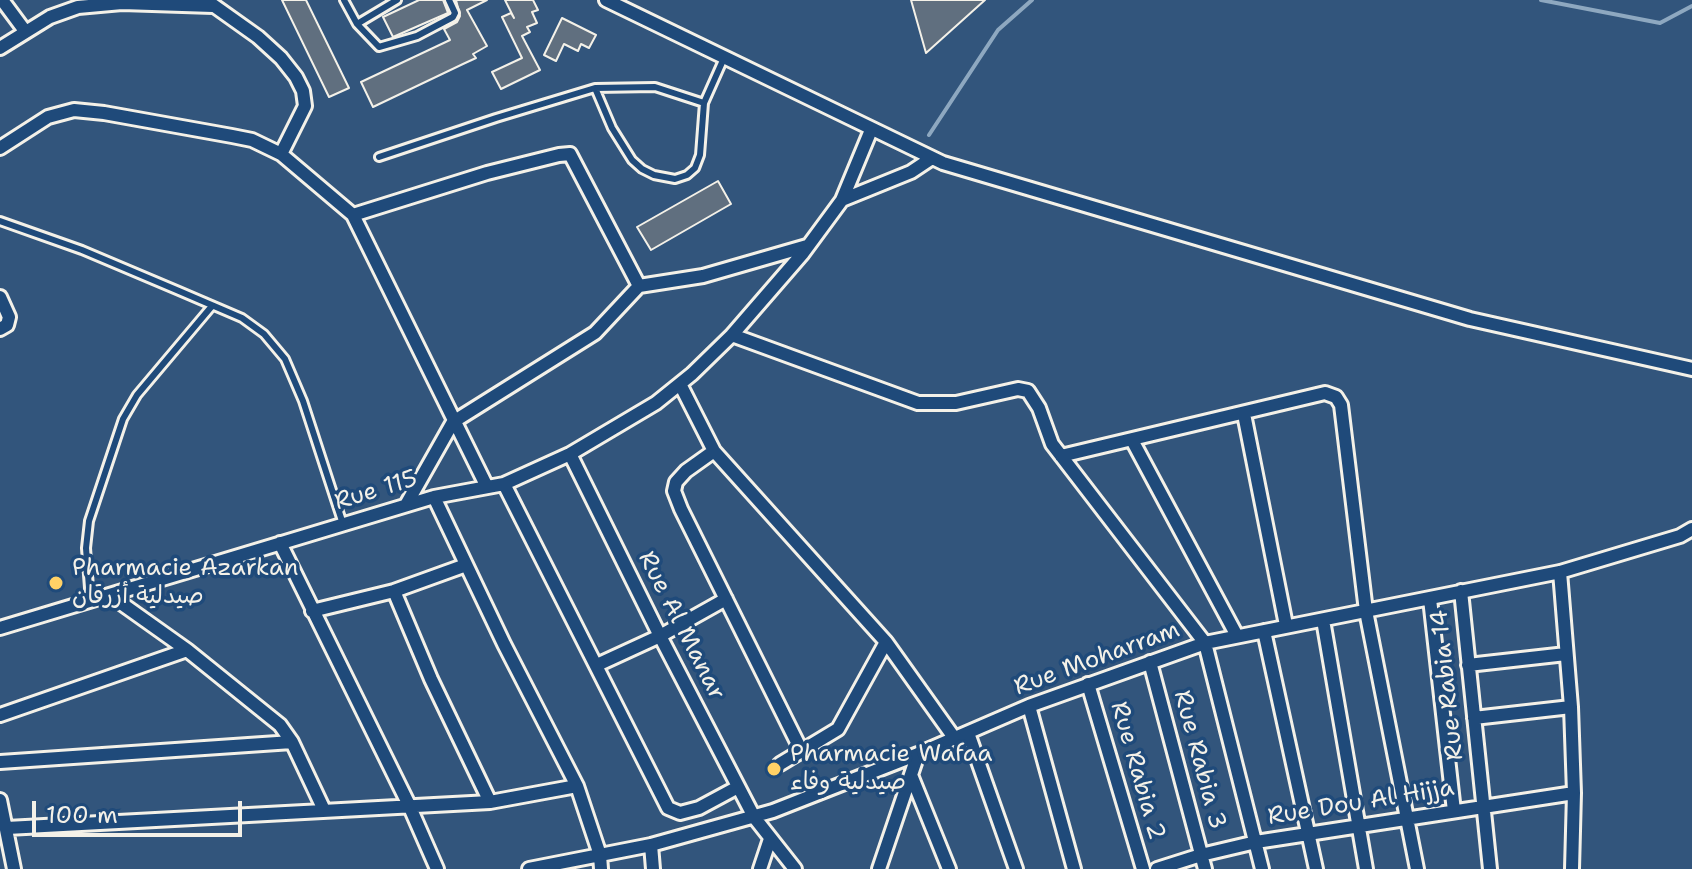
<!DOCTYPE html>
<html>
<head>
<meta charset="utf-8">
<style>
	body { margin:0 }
	#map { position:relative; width:1692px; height:869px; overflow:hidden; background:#32557c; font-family:"Shantell Sans",sans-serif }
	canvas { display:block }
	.scale { position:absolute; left:32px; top:801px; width:210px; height:36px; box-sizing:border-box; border:4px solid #f4f1e8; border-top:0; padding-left:10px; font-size:24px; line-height:28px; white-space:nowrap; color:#f4f1e8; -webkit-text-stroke:6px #1f4a7a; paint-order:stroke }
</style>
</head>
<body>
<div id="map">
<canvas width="1692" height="869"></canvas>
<div class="scale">100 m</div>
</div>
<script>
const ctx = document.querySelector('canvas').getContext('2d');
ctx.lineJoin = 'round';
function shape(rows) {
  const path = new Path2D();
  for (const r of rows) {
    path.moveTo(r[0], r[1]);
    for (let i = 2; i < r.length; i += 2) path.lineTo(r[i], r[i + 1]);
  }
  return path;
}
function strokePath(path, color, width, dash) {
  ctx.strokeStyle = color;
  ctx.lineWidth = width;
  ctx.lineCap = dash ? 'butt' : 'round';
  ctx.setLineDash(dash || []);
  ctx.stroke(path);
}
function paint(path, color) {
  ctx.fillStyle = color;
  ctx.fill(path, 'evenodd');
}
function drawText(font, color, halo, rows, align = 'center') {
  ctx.font = font + ' "Shantell Sans","Playpen Sans Arabic",sans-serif';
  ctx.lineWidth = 7;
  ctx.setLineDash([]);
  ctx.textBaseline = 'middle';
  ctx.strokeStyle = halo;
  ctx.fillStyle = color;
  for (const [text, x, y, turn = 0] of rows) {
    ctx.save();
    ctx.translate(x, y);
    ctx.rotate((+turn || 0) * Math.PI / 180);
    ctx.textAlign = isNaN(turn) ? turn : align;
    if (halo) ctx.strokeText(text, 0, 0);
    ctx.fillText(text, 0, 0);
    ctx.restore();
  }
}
strokePath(shape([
	[1541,0,1660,23,1692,6],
	[929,135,998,30,1032,0]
]), '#8ea8c0', 4);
const building = shape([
	[282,0,306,0,349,88,329,97,282,0],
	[419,0,443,0,448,13,393,37,383,17,419,0],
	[456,0,487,0,467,10,487,46,473,54,476,58,463,64,373,107,361,82,450,40,444,29,457,22,460,16,456,0],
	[505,0,533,0,538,10,532,12,537,23,527,27,530,32,522,36,540,70,501,89,492,72,522,58,502,17,511,13,514,18,505,0],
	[911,0,985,0,926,53,911,0],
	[562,18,596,35,589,48,581,44,578,51,564,44,556,61,544,55,562,18],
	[718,181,731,204,651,250,637,227,718,181]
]);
paint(building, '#606f7f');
strokePath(building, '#f4f1e8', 2);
const lane = shape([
	[344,0,357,24,379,47,417,36,453,17,455,13,449,0],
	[357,24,397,0],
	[595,88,612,128,632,160,642,169,654,175,675,179,687,175,695,168,700,155,704,103,724,58],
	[379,157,496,118,595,88,655,87,704,103],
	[0,221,82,250,179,291,242,318,264,334,285,359,303,401,343,524],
	[90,601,86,548,89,521,123,419,137,395,212,306]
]);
const street = shape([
	[2,0,25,31],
	[206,0,258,37,281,58,296,77,303,91,305,106,281,154,353,215,487,487],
	[606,0,943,163,1470,319,1692,369],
	[0,48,50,17,78,7,122,3,213,6],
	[0,148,48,117,74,110,104,113,232,136,252,140,281,154],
	[842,200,911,172,932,158],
	[353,215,487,173,559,155,570,154,639,286],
	[0,297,9,317,7,325,0,329],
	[732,335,918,403,956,403,1018,389,1028,391,1039,408,1052,444,1205,643,1262,869],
	[680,384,714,451,886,642,955,739],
	[1244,414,1286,625],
	[1132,440,1237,636],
	[714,451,686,471,676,482,674,491,681,509,802,752],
	[570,454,660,636,754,817,795,869],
	[1061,456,1325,393,1336,397,1341,405,1366,611,1417,869],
	[504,484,668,808,680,813,699,808,738,787],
	[434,497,504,644,577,786,600,855,601,869],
	[406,505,453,422,595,333,639,286,703,276,807,246],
	[280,543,409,805,437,869],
	[1560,572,1571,707,1574,793,1572,869],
	[394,591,431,679,490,802],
	[1461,591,1490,869],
	[111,596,187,650,280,725,292,742,324,810],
	[1430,599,1454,811],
	[312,611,394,591,466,565],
	[1323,620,1366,869],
	[0,628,434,497,504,484,570,454,656,403,692,374,732,335,803,253,842,200,871,130],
	[1264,631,1316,869],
	[1150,662,1205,869],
	[597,665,660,636,726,599],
	[1468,665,1566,654],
	[1088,684,1143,869],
	[1029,706,1074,869],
	[0,715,187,650],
	[1474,718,1571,707],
	[968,733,1016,869],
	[0,762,292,742],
	[780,764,838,729,886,642],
	[911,775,949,869],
	[0,800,14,869],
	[7,828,490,802,577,786],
	[651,845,653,869],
	[529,869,651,845,773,811,918,754,1029,706,1205,643,1560,572,1680,536,1692,529],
	[760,869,770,839],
	[879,869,918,754],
	[1157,869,1201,855,1256,842,1574,793]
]);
strokePath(lane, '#f4f1e8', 12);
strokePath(street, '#f4f1e8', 18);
strokePath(lane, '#1f4a7a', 6);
strokePath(street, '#1f4a7a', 12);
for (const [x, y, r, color] of [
	[56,583,8,"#ffd166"],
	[774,769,8,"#ffd166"]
]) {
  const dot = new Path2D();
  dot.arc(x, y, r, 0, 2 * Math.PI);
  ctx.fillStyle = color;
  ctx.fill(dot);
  strokePath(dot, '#1f4a7a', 3);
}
drawText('24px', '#f4f1e8', '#1f4a7a', [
	["Rue 115",376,491,-17],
	["Rue Al Manar",681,626,63],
	["Rue Moharram",1097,659,-20],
	["Rue Rabia 14",1448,685,-96],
	["Rue Rabia 3",1199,760,75],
	["Rue Rabia 2",1137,771,74],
	["Rue Dou Al Hijja",1361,803,-9]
]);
drawText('24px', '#f4f1e8', '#1f4a7a', [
	["Pharmacie Azarkan",72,569],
	["صيدلية أزرقان",72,597],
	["Pharmacie Wafaa",790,755],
	["صيدلية وفاء",790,783]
], 'left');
</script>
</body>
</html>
